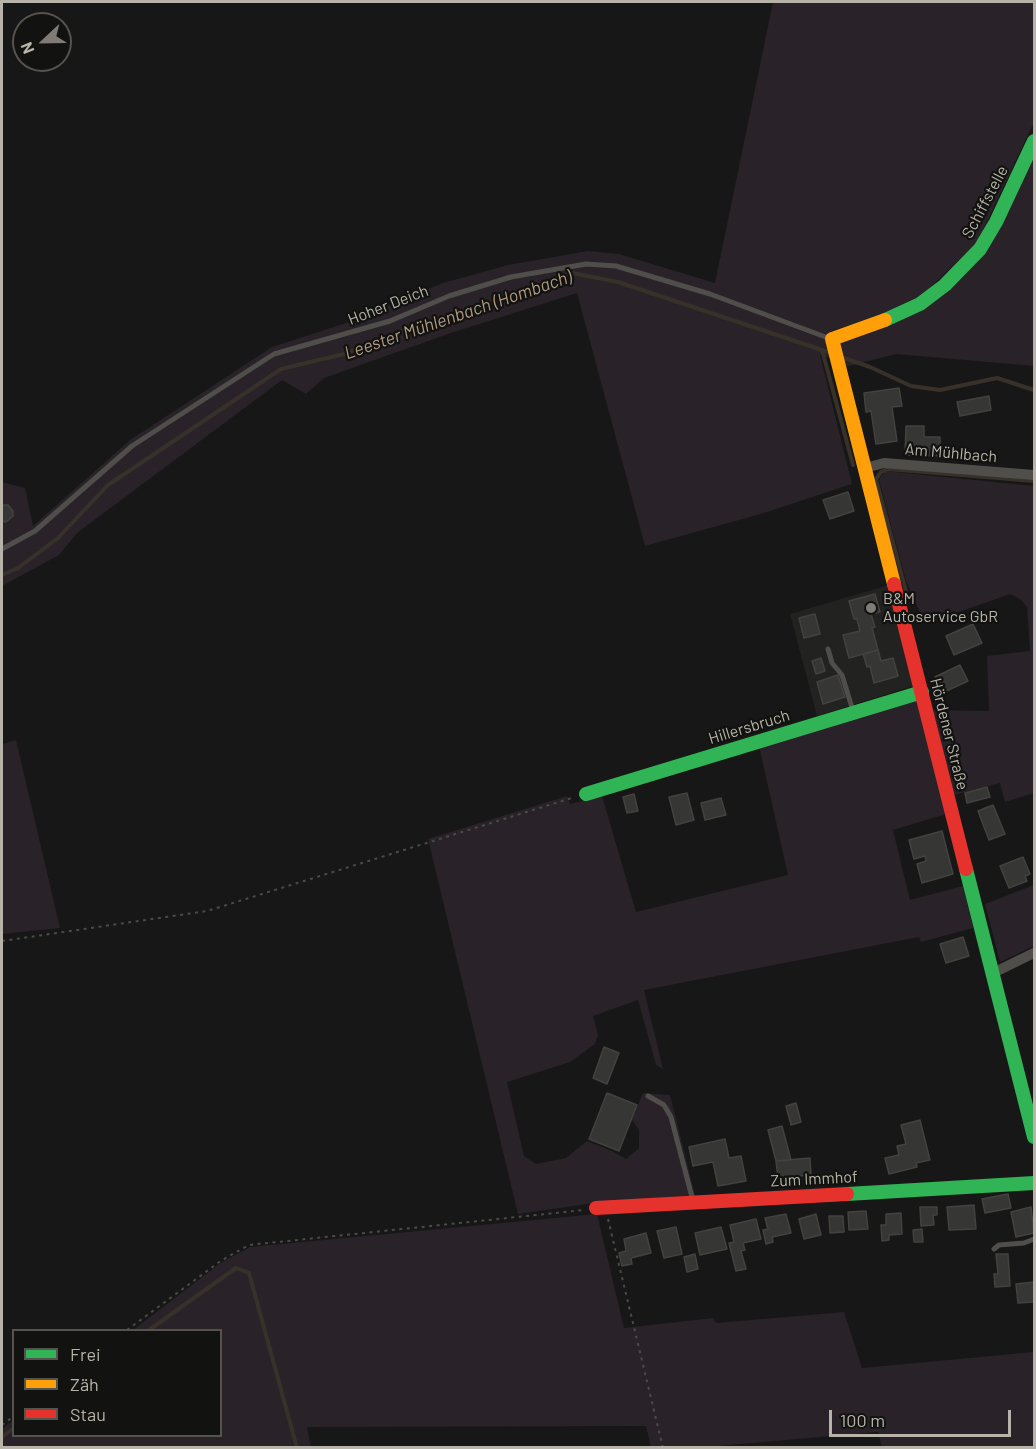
<!DOCTYPE html>
<html>
<head>
<meta charset="utf-8">
<style>
	body { margin:0 }
	#map { position:relative; width:1036px; height:1449px; overflow:hidden; background:#171717; font-family:Barlow,sans-serif }
	canvas { display:block }
	.frame { position:absolute; inset:0; border:3px solid #b7b3a8; pointer-events:none }
	.legend { position:absolute; left:12px; top:1329px; width:210px; height:108px; box-sizing:border-box; background:#121311; border:2px solid #54534d; margin:0; padding:8px 10px; list-style:none; font-size:18px; color:#b7b3a8 }
	.legend li { display:flex; align-items:center; gap:12px; height:30px }
	.legend b { width:30px; border:2px solid #54534d }
	.north { position:absolute; left:12px; top:12px; width:60px; height:60px; box-sizing:border-box; background:#121311; border:2px solid #54534d; border-radius:50%; rotate:248deg; font-size:16px; font-weight:700; line-height:24px; text-align:center; color:#b7b3a8 }
	.north::after { content:''; display:block; margin:auto; width:21px; height:27px; background:#7f7c75; clip-path:polygon(50% 0,100% 100%,50% 72%,0 100%) }
	.scale { position:absolute; left:829px; top:1410px; width:182px; height:27px; box-sizing:border-box; border:3px solid #b7b3a8; border-top:0; padding-left:8px; font-size:18px; line-height:21px; white-space:nowrap; color:#b7b3a8; -webkit-text-stroke:4px #121311; paint-order:stroke }
</style>
</head>
<body>
<div id="map">
<canvas width="1036" height="1449"></canvas>
<div class="frame"></div>
<ul class="legend">
<li><b style="height:8px;background:#30b455"></b>Frei</li>
<li><b style="height:8px;background:#ff9f0a"></b>Zäh</li>
<li><b style="height:8px;background:#e5322d"></b>Stau</li>
</ul>
<div class="north">N</div>
<div class="scale">100 m</div>
</div>
<script>
const ctx = document.querySelector('canvas').getContext('2d');
ctx.lineJoin = 'round';
function paint(path, color) {
  ctx.fillStyle = color;
  ctx.fill(path, 'evenodd');
}
function shape(rows) {
  const path = new Path2D();
  for (const r of rows) {
    path.moveTo(r[0], r[1]);
    for (let i = 2; i < r.length; i += 2) path.lineTo(r[i], r[i + 1]);
  }
  return path;
}
function strokePath(path, color, width, dash) {
  ctx.strokeStyle = color;
  ctx.lineWidth = width;
  ctx.lineCap = dash ? 'butt' : 'round';
  ctx.setLineDash(dash || []);
  ctx.stroke(path);
}
function drawText(font, color, halo, rows, align = 'center') {
  ctx.font = font + ' Barlow,sans-serif';
  ctx.lineWidth = 4.5;
  ctx.setLineDash([]);
  ctx.textBaseline = 'middle';
  ctx.strokeStyle = halo;
  ctx.fillStyle = color;
  for (const [text, x, y, turn = 0] of rows) {
    ctx.save();
    ctx.translate(x, y);
    ctx.rotate((+turn || 0) * Math.PI / 180);
    ctx.textAlign = isNaN(turn) ? turn : align;
    if (halo) ctx.strokeText(text, 0, 0);
    ctx.fillText(text, 0, 0);
    ctx.restore();
  }
}
paint(shape([
	[889,585,913,686,817,716,790,614]
]), '#222221');
paint(shape([
	[773,2,1034,2,1034,122,977,243,919,298,889,313,831,331,833,359,820,355,852,484,764,513,645,546,577,293,451,333,324,378,306,394,282,380,77,533,59,555,2,586,2,482,25,488,33,526,130,440,272,347,343,324,443,283,508,265,588,251,619,254,715,283],
	[1034,152,1034,366,896,354,841,368,836,342,948,286],
	[885,471,1034,486,1034,793,1005,802,1000,783,954,795,933,710,989,711,987,656,1030,651,1027,607,1020,599,1010,594,925,624,906,581,879,480],
	[919,699,946,814,893,830,910,900,963,886,973,928,921,942,919,937,644,990,663,1069,656,1065,638,1000,593,1016,598,1035,595,1044,570,1062,507,1082,524,1156,536,1164,566,1158,587,1141,612,1151,626,1159,639,1148,639,1130,632,1120,643,1093,670,1095,695,1195,594,1203,518,1214,428,839,567,796,570,804,602,796,636,912,788,875,759,746],
	[16,740,60,928,2,934,2,744],
	[1034,885,1034,946,1000,962,985,904],
	[597,1214,624,1328,713,1318,716,1323,844,1312,862,1368,1034,1352,1034,1447,882,1447,878,1432,706,1447,651,1447,646,1426,307,1427,311,1448,2,1448,2,1429,13,1420,14,1436,220,1436,220,1330,133,1330,222,1262,250,1247]
]), '#292228');
strokePath(shape([
	[822,350,853,465],
	[841,357,870,367,911,386,940,390,997,378,1034,390],
	[2,575,18,568,58,538,108,485,281,369,344,354,410,328,473,308,572,273,618,282,831,353],
	[907,595,876,479,881,472,888,469,1034,481],
	[149,1330,236,1268,249,1273,297,1448],
	[2,1437,14,1428]
]), '#38312a', 4);
const building = shape([
	[899,388,902,406,892,407,897,441,876,444,871,411,866,412,864,393,899,388],
	[989,396,991,410,960,416,957,402,989,396],
	[906,426,924,426,924,437,940,437,940,456,905,455,906,426],
	[848,492,854,511,830,519,823,500,848,492],
	[2,505,8,505,13,511,13,516,6,522,2,521,2,505],
	[875,594,880,612,871,614,875,627,872,628,878,650,849,658,843,635,860,631,857,619,854,619,849,601,875,594],
	[815,614,820,634,804,638,799,618,815,614],
	[973,624,982,643,954,655,946,636,973,624],
	[878,650,881,661,893,658,898,676,874,683,870,666,867,667,863,654,878,650],
	[821,658,825,671,816,674,812,661,821,658],
	[960,665,968,681,942,693,935,677,960,665],
	[838,675,845,697,823,704,817,682,838,675],
	[987,787,990,797,967,803,965,793,987,787],
	[687,793,694,820,676,825,669,797,687,793],
	[634,794,638,811,627,813,623,797,634,794],
	[721,798,726,815,705,820,701,803,721,798],
	[993,805,1005,834,989,840,978,811,993,805],
	[942,831,953,874,922,883,917,864,926,861,925,856,914,859,909,840,942,831],
	[1023,857,1030,874,1025,876,1027,881,1009,888,1000,866,1023,857],
	[963,937,969,956,946,963,940,944,963,937],
	[604,1047,619,1053,607,1084,593,1078,604,1047],
	[607,1093,637,1105,619,1151,589,1139,607,1093],
	[796,1103,801,1122,791,1125,786,1106,796,1103],
	[920,1120,930,1160,916,1163,917,1167,889,1174,885,1158,899,1155,897,1146,906,1144,901,1125,920,1120],
	[782,1126,791,1160,776,1161,768,1130,782,1126],
	[725,1139,729,1158,741,1156,746,1181,718,1186,713,1162,693,1166,689,1147,725,1139],
	[810,1158,811,1175,778,1178,776,1161,810,1158],
	[1008,1194,1011,1208,985,1213,982,1199,1008,1194],
	[974,1205,976,1229,949,1230,947,1207,974,1205],
	[920,1207,937,1207,937,1215,933,1215,934,1225,921,1226,920,1207],
	[1031,1207,1034,1233,1016,1237,1011,1212,1031,1207],
	[866,1211,868,1229,849,1230,848,1212,866,1211],
	[901,1213,902,1234,889,1235,889,1240,882,1241,881,1225,886,1225,886,1214,901,1213],
	[786,1214,791,1233,772,1237,773,1242,766,1244,763,1230,768,1229,765,1218,786,1214],
	[816,1214,821,1235,804,1239,799,1219,816,1214],
	[829,1216,843,1216,844,1232,830,1233,829,1216],
	[756,1219,761,1239,743,1243,745,1250,741,1251,746,1269,736,1271,729,1243,734,1242,730,1225,756,1219],
	[676,1227,682,1254,664,1258,657,1231,676,1227],
	[721,1227,727,1249,700,1255,695,1233,721,1227],
	[922,1229,923,1242,914,1242,913,1230,922,1229],
	[646,1233,651,1253,631,1258,632,1264,622,1266,619,1253,626,1251,624,1239,646,1233],
	[695,1254,698,1269,687,1272,684,1257,695,1254],
	[996,1254,1008,1254,1010,1286,995,1287,994,1274,998,1274,996,1254],
	[1034,1282,1034,1302,1018,1303,1016,1284,1034,1282]
]);
paint(building, '#363634');
strokePath(building, '#43423f', 1.5);
strokePath(shape([
	[2,941,207,911,575,797],
	[608,1219,663,1448],
	[127,1330,222,1260,249,1245,584,1210],
	[2,1425,14,1416]
]), '#4a4a47', 2, [3, 4.5]);
strokePath(shape([
	[2,549,35,531,132,446,274,354,390,321,449,296,511,277,586,264,616,266,710,294,831,339],
	[828,649,832,663,842,675,853,711],
	[648,1096,664,1105,671,1117,693,1201],
	[994,1249,999,1245,1024,1243,1034,1239]
]), '#4f4e4b', 5);
strokePath(shape([
	[865,468,884,463,1034,475],
	[993,973,1034,953]
]), '#4f4e4b', 10);
strokePath(shape([
	[885,320,920,304,945,285,980,249,996,222,1034,141],
	[586,794,922,692],
	[966,869,1034,1137],
	[847,1194,1034,1183]
]), '#30b455', 14);
strokePath(shape([
	[885,320,832,339,894,584]
]), '#ff9f0a', 14);
strokePath(shape([
	[894,584,966,869],
	[596,1208,847,1194]
]), '#e5322d', 14);
for (const [x, y, r, color] of [
	[871,608,6,"#7f7c75"]
]) {
  const dot = new Path2D();
  dot.arc(x, y, r, 0, 2 * Math.PI);
  ctx.fillStyle = color;
  ctx.fill(dot);
  strokePath(dot, '#121311', 2);
}
drawText('16px', '#b7b3a8', '#121311', [
	["Schiffstelle",985,202,-62],
	["Hoher Deich",388,305,-21],
	["Am Mühlbach",951,453,5],
	["Hillersbruch",749,727,-17],
	["Hördener Straße",949,734,76],
	["Zum Immhof",814,1179,-3]
]);
drawText('16px', '#b7b3a8', '#121311', [
	["B&M",883,599],
	["Autoservice GbR",883,617]
], 'left');
drawText('italic 18px', '#b09a81', '#121311', [
	["Leester Mühlenbach (Hombach)",458,315,-19]
]);
</script>
</body>
</html>
